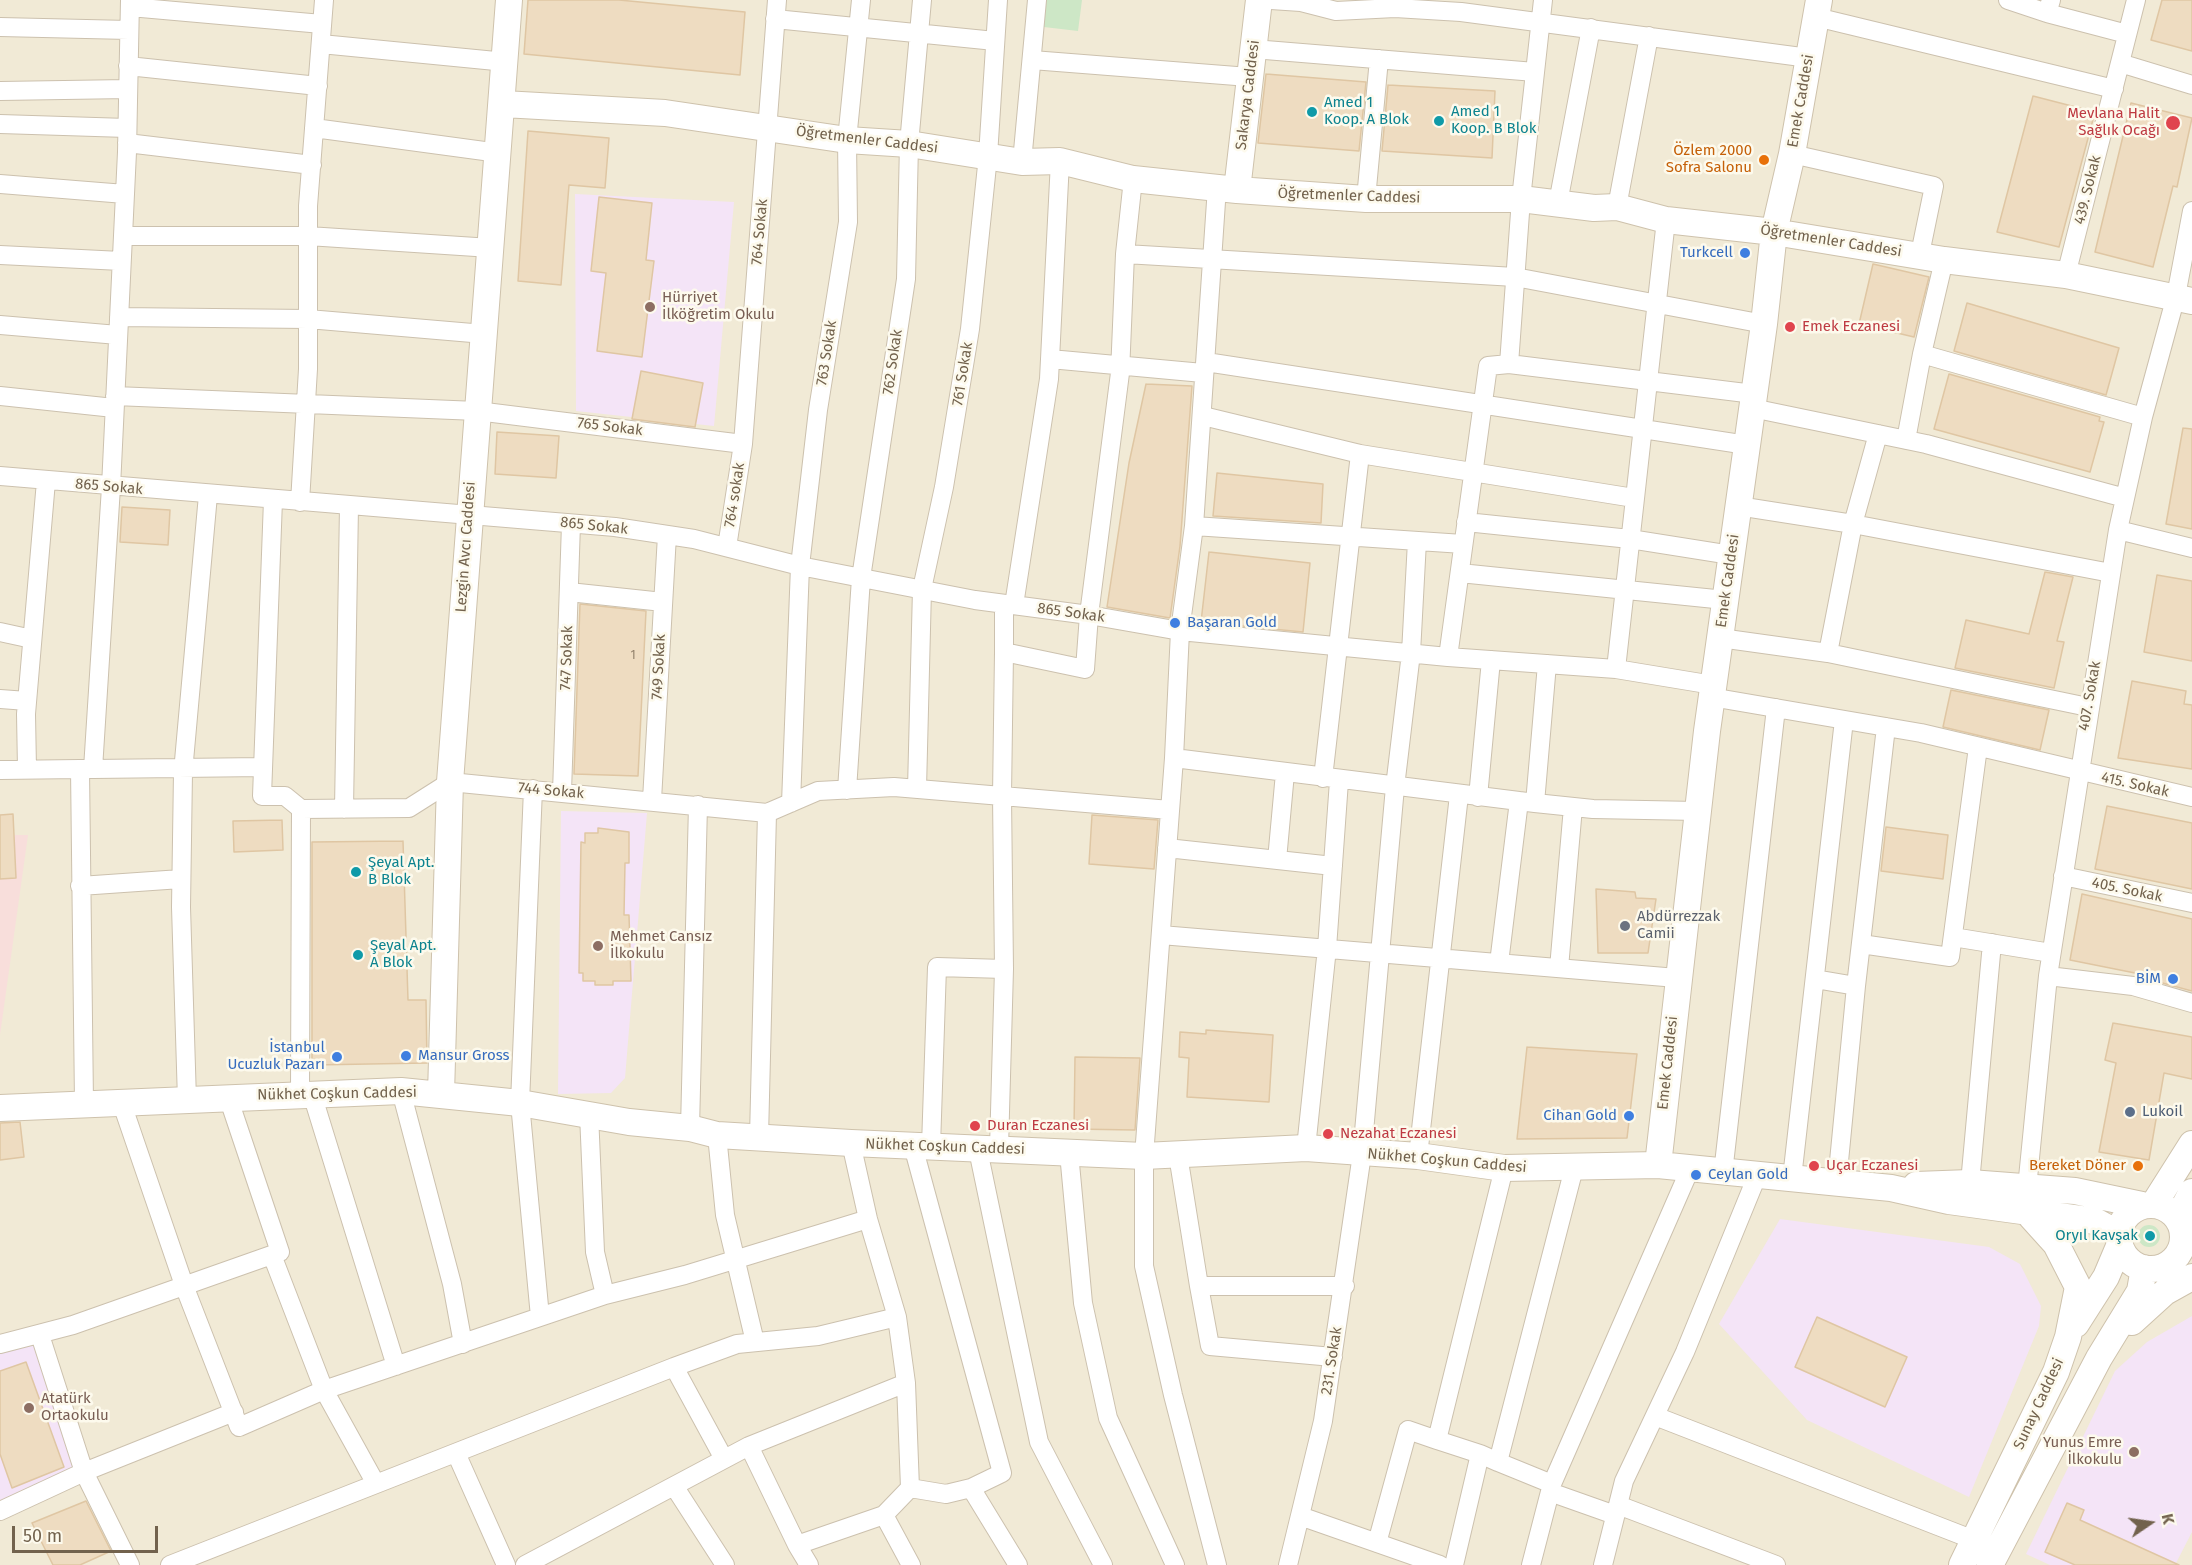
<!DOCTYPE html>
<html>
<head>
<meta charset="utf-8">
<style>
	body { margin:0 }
	#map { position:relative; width:2192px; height:1565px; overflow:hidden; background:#faf7e7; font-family:"Fira Sans",sans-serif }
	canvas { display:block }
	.north { position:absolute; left:2120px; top:1493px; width:60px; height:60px; -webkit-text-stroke:4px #fdfaed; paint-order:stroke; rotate:77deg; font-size:16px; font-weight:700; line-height:24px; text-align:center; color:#72624d }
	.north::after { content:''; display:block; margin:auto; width:21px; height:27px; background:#72624d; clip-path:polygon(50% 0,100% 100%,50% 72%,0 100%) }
	.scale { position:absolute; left:12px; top:1526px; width:146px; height:27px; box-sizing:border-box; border:3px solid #72624d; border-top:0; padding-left:8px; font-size:18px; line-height:21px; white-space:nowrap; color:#72624d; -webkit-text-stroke:4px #fdfaed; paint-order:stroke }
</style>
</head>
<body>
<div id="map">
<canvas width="2192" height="1565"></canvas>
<div class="north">K</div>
<div class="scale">50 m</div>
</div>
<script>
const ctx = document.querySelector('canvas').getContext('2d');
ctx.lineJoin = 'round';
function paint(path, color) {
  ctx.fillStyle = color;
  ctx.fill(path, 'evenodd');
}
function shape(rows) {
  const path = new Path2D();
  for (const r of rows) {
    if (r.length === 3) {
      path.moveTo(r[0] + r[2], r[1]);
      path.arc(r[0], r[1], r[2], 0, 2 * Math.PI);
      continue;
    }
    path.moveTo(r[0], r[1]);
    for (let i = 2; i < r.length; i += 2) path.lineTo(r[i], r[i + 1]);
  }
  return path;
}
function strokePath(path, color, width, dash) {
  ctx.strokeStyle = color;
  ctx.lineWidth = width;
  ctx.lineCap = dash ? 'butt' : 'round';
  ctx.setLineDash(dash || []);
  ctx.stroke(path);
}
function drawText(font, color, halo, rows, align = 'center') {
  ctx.font = font + ' "Fira Sans",sans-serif';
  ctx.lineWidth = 5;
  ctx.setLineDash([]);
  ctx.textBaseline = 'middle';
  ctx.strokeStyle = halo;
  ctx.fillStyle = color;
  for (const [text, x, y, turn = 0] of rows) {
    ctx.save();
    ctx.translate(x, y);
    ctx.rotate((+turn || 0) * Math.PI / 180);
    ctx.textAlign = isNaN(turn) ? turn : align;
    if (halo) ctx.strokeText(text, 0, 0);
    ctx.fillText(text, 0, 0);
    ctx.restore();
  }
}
paint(shape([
	[0,0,2192,0,2192,1565,0,1565]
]), '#f1ead6');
paint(shape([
	[575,194,734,202,714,426,576,411],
	[561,811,647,813,625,1078,611,1093,558,1094],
	[1780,1219,1989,1247,2020,1264,2041,1306,2039,1326,1969,1497,1807,1420,1719,1324],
	[2192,1316,2192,1532,2175,1565,2050,1565,2026,1554,2115,1371,2147,1342],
	[35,1336,78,1471,0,1507,0,1344]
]), '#f4e4f7');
paint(shape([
	[0,835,28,835,0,1035]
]), '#f8dedb');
paint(shape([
	[1043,0,1082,0,1078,31,1044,27],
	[2149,1236,11]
]), '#cde7c6');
const building = shape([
	[528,0,619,0,745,12,740,75,524,54,528,0],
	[2162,0,2192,0,2192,51,2151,40,2162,0],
	[1266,74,1366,82,1359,151,1258,143,1266,74],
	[1388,85,1495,91,1492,158,1382,151,1388,85],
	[2033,96,2095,112,2059,247,1997,232,2033,96],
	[2131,103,2192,118,2177,187,2173,186,2153,267,2095,252,2131,103],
	[528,131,609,138,605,188,569,185,561,285,518,281,528,131],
	[599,197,652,203,646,260,654,261,642,357,597,351,606,273,591,271,599,197],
	[1873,264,1929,277,1914,337,1859,324,1873,264],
	[1967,303,2119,348,2106,395,1954,351,1967,303],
	[641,371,703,383,695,427,632,419,641,371],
	[1949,374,2100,417,2099,421,2104,422,2090,472,1934,429,1949,374],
	[1146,384,1192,386,1180,546,1170,618,1107,607,1129,463,1146,384],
	[2183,428,2192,429,2192,529,2166,524,2183,428],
	[497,432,559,436,556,478,495,474,497,432],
	[1217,473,1323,484,1321,523,1213,516,1217,473],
	[122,507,170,510,168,545,120,542,122,507],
	[1209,552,1310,563,1303,632,1201,622,1209,552],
	[2045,572,2073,577,2057,641,2064,642,2054,688,1955,668,1966,620,2029,634,2045,572],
	[2157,575,2192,581,2192,661,2144,652,2157,575],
	[580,604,646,611,638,776,574,774,580,604],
	[2132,681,2186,691,2184,704,2192,705,2192,769,2118,758,2132,681],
	[1951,690,2049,710,2040,750,1943,727,1951,690],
	[2107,806,2192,823,2192,889,2095,869,2107,806],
	[13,814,16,878,0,879,0,815,13,814],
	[1092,815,1158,820,1154,869,1089,864,1092,815],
	[282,820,283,850,234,852,233,821,282,820],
	[1886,827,1948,835,1943,879,1881,871,1886,827],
	[598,828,629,832,629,863,625,863,624,915,629,915,631,981,613,981,613,985,595,985,595,981,583,981,583,973,579,973,581,842,585,843,585,833,598,833,598,828],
	[403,841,408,1000,426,1000,427,1063,312,1065,312,842,403,841],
	[1596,889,1635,892,1636,898,1656,899,1648,953,1598,953,1596,889],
	[2082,894,2192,919,2192,991,2144,978,2145,975,2070,960,2082,894],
	[2113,1023,2192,1037,2192,1079,2164,1073,2149,1160,2099,1152,2116,1063,2105,1060,2113,1023],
	[1206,1030,1273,1035,1269,1102,1187,1097,1189,1058,1179,1057,1180,1032,1206,1034,1206,1030],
	[1527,1047,1637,1054,1627,1138,1517,1139,1527,1047],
	[1075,1057,1140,1058,1135,1130,1074,1129,1075,1057],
	[20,1122,24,1157,0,1160,0,1123,20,1122],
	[1817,1317,1907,1357,1885,1407,1795,1367,1817,1317],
	[26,1362,64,1467,12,1488,0,1454,0,1371,26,1362],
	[86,1501,111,1551,80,1565,53,1565,32,1523,86,1501],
	[2067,1503,2084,1510,2080,1520,2179,1565,2075,1565,2045,1552,2067,1503]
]);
paint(building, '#eedcc1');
strokePath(building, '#dfc6a3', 1.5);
const street = shape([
	[130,0,127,152,111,487,93,769,263,767],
	[1271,0,1301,2,1336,11,1395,8,1461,12,1809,58],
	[1543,0,1521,199,1509,364,1488,366,1448,657,1616,669],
	[2008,0,2047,13],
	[2051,0,2047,13,2127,34],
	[130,7,322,24],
	[1816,17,2114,89],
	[775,19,995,41],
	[0,27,129,30],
	[321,44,506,62],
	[1253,49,1535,72],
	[1032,60,1249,77],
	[2120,63,2192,85],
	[128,66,318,86],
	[0,91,128,89],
	[0,124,127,128],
	[314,128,499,153],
	[127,143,312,165],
	[1792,154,1934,186,1920,254],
	[1022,162,1037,0],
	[0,184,125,194],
	[1217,187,1194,526,1180,631,1448,657],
	[1366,199,1379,59],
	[1558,203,1591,28],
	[1617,207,1649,36],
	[1666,220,1616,669,1713,685],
	[123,236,308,236,491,248],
	[1125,254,1515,277,1764,324],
	[0,255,121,261],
	[1944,260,1922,354,2143,417],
	[2066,275,2136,0],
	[119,317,308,319,484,334],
	[0,325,118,335],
	[1050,359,1203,373],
	[1206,362,1747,445],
	[1509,364,1754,394],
	[0,396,114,408],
	[115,396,477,411,743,444],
	[1752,408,1926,444,2125,498],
	[1203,416,1360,454,1634,498],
	[1878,434,1853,524,2111,573],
	[1906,440,1922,354],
	[0,476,615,527,694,539,800,566,975,600,1089,615,1180,631,1174,758,1144,1156,1144,1266,1173,1395,1217,1565],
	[273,500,262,796,285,796,301,809,409,808,450,782,767,813,818,791,894,787,1170,810],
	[300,502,308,369,308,206,324,0],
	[1738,506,1853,524,1828,653,2088,707],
	[1466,522,1630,539,1731,555],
	[1194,526,1463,544],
	[2118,530,2192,548],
	[727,547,743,444,777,0],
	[1460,573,1725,600],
	[569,592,663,602],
	[1004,604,1004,652],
	[1014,605,1049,379,1060,161],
	[0,632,32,639],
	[1720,638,1828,653],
	[1711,697,1921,733,2192,797],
	[0,699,27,701],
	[1174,758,1535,803,1593,809,1697,811],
	[27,769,26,714,46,481],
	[0,770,80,769],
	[1323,778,1360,454],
	[533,789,520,1103,540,1317],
	[917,789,922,589,944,487,970,329,988,156,998,0],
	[847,790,861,578,906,279,909,144,922,0],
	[562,792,571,524],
	[1478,797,1491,660],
	[652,800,667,535],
	[791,803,800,566,818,410,848,222,847,140,861,0],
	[1535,803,1547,664],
	[344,809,349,506],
	[1167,848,1333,866],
	[1277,860,1285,773],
	[2063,876,2192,903],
	[80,886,181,879],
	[1161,935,1677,978],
	[1953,937,2051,953],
	[1861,944,1950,957,1978,747],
	[1499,963,1519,801],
	[1559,968,1573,807],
	[2048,976,2133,986,2192,1003],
	[1815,979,1856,986,1886,727],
	[401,1091,452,1284,463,1344],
	[300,1093,301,809],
	[312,1094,396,1366],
	[187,1100,181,907,183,772,208,495],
	[84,1103,80,769,93,769],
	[122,1104,185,1288,239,1427,324,1390,272,1255],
	[589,1114,595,1252,605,1295],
	[690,1128,698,805],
	[717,1135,725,1215,755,1342],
	[759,1137,767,813],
	[913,1146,1002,1473,971,1488,1018,1565],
	[931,1146,937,967,1004,969],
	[999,1148,1004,969,1002,796,1004,652,1085,669,1089,615,1120,373,1125,254,1133,179],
	[1306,1148,1327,948,1339,781],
	[978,1150,1039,1442,1103,1565],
	[1069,1153,1083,1303,1108,1418,1175,1565],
	[1178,1155,1199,1286,1345,1286],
	[1418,1156,1459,795],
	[1723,1173,1776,708],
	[1792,1178,1844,720],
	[1837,1182,1856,986],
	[1970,1183,1992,943],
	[2027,1188,2048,976,2118,530,2143,417,2176,296,2192,211],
	[1199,1286,1210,1346,1333,1357],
	[0,1344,73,1325,280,1252,228,1097],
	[674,1367,737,1344,818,1336,897,1317],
	[1655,1416,1974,1540],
	[749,1446,797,1545,884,1515,910,1488,906,1383,897,1317,868,1219,851,1143],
	[456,1453,506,1565],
	[1480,1454,1498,1462,1574,1168],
	[1498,1462,1552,1484],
	[376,1484,674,1367,724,1459],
	[674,1486,725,1565],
	[910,1488,946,1494,971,1488],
	[1550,1492,1615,1515],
	[1618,1505,1776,1565],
	[0,1511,84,1472,40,1335],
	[884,1515,911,1565],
	[1300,1516,1440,1565],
	[1377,1543,1408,1430,1437,1440],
	[797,1545,809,1565],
	[130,1565,84,1472,234,1412],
	[170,1565,376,1484,324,1390,605,1295,685,1275,868,1219],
	[525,1565,749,1446,906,1383],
	[1288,1565,1323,1421,1362,1154,1395,787,1411,653,1417,541],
	[1454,1565,1480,1454,1437,1440,1504,1168],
	[1531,1565,1552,1484,1690,1169],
	[1603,1565,1624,1481,1685,1352,1757,1176]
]);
const secondary = shape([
	[503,104,665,113,847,140,909,144,1022,162,1060,161,1133,179,1237,190,1366,199,1521,199,1594,208,1617,207,1666,220,1774,232,1944,260,2066,275,2192,301],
	[1237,190,1259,0],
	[441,1094,450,782,509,0],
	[0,1108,401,1091,520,1103,629,1122,690,1128,717,1135,851,1143,1144,1156,1306,1148,1418,1156,1504,1168,1658,1165,1891,1188,1949,1201,2095,1221,2119,1234],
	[1658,1165,1707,731,1764,324,1774,232,1792,154,1819,0],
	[1916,1185,1970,1183,2075,1191,2142,1205],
	[2154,1204,2192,1144],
	[2151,1237,32],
	[2178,1218,2192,1192],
	[2132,1322,2165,1292,2192,1277],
	[2076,1324,2106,1277,2120,1244],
	[1962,1565,2056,1372,2068,1337,2078,1287,2056,1244,2028,1213],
	[1990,1565,2099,1358,2140,1291,2144,1268]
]);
strokePath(street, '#ccc1ae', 20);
strokePath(secondary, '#cec2ac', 28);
strokePath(street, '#fff', 18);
strokePath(secondary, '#fff', 26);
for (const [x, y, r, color] of [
	[1312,112,6,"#0f9aa8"],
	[1439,121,6,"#0f9aa8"],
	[2173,123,8,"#e0444e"],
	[1764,160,6,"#e8710a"],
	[1745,253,6,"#3f7fe0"],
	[650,307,6,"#8d6e63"],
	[1790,327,6,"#e0444e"],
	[1175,623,6,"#3f7fe0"],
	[356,872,6,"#0f9aa8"],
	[1625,926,6,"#6b7280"],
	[598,946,6,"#8d6e63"],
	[358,955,6,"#0f9aa8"],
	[2173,979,6,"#3f7fe0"],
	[406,1056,6,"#3f7fe0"],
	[337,1057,6,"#3f7fe0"],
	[2130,1112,6,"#5c6f8a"],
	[1629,1116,6,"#3f7fe0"],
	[975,1126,6,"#e0444e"],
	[1328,1134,6,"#e0444e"],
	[1814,1166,6,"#e0444e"],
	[2138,1166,6,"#e8710a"],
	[1696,1175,6,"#3f7fe0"],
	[2150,1236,6,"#0f9aa8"],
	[29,1408,6,"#8d6e63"],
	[2134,1452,6,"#8d6e63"]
]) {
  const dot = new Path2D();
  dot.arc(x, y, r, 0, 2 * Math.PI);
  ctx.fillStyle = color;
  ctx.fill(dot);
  strokePath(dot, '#fdfaed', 2);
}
drawText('12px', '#91806a', null, [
	["1",633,656]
]);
drawText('15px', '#72624d', '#fdfaed', [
	["Sakarya Caddesi",1248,95,-83],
	["Emek Caddesi",1801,101,-80],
	["Öğretmenler Caddesi",867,140,7],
	["439. Sokak",2088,190,-76],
	["Öğretmenler Caddesi",1349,196,2],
	["764 Sokak",760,232,-85],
	["Öğretmenler Caddesi",1831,241,9],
	["763 Sokak",827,353,-81],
	["762 Sokak",893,362,-82],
	["761 Sokak",963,374,-81],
	["765 Sokak",610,427,7],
	["865 Sokak",109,487,5],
	["764 sokak",735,495,-81],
	["865 Sokak",594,526,6],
	["Lezgin Avcı Caddesi",466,547,-86],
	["Emek Caddesi",1728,581,-82],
	["865 Sokak",1071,613,8],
	["747 Sokak",567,658,-88],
	["749 Sokak",659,667,-87],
	["407. Sokak",2090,696,-80],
	["415. Sokak",2135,785,13],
	["744 Sokak",551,791,5],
	["405. Sokak",2127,890,12],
	["Emek Caddesi",1668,1063,-84],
	["Nükhet Coşkun Caddesi",337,1094,-1],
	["Nükhet Coşkun Caddesi",945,1147,2],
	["Nükhet Coşkun Caddesi",1447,1161,5],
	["231. Sokak",1332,1361,-81],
	["Sunay Caddesi",2039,1404,-65]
]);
drawText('15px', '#0d838f', '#fdfaed', [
	["Amed 1",1324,103],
	["Koop. A Blok",1324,120],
	["Amed 1",1451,112],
	["Koop. B Blok",1451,129],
	["Şeyal Apt.",368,863],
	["B Blok",368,880],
	["Şeyal Apt.",370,946],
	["A Blok",370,963],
	["Oryıl Kavşak",2138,1236,"right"]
], 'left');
drawText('15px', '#be3a42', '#fdfaed', [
	["Mevlana Halit",2160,114,"right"],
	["Sağlık Ocağı",2160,131,"right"],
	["Emek Eczanesi",1802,327],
	["Duran Eczanesi",987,1126],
	["Nezahat Eczanesi",1340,1134],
	["Uçar Eczanesi",1826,1166]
], 'left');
drawText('15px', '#c56008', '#fdfaed', [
	["Özlem 2000",1752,151],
	["Sofra Salonu",1752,168],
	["Bereket Döner",2126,1166]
], 'right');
drawText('15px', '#366cbe', '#fdfaed', [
	["Turkcell",1733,253],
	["Başaran Gold",1187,623,"left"],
	["BİM",2161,979],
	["İstanbul",325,1048],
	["Ucuzluk Pazarı",325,1065],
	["Mansur Gross",418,1056,"left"],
	["Cihan Gold",1617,1116],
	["Ceylan Gold",1708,1175,"left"]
], 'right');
drawText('15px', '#785e54', '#fdfaed', [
	["Hürriyet",662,298],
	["İlköğretim Okulu",662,315],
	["Mehmet Cansız",610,937],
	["İlkokulu",610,954],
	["Atatürk",41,1399],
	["Ortaokulu",41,1416],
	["Yunus Emre",2122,1443,"right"],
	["İlkokulu",2122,1460,"right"]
], 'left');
drawText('15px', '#5b616d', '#fdfaed', [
	["Abdürrezzak",1637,917],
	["Camii",1637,934]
], 'left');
drawText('15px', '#4e5e75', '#fdfaed', [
	["Lukoil",2142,1112]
], 'left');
</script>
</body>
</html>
